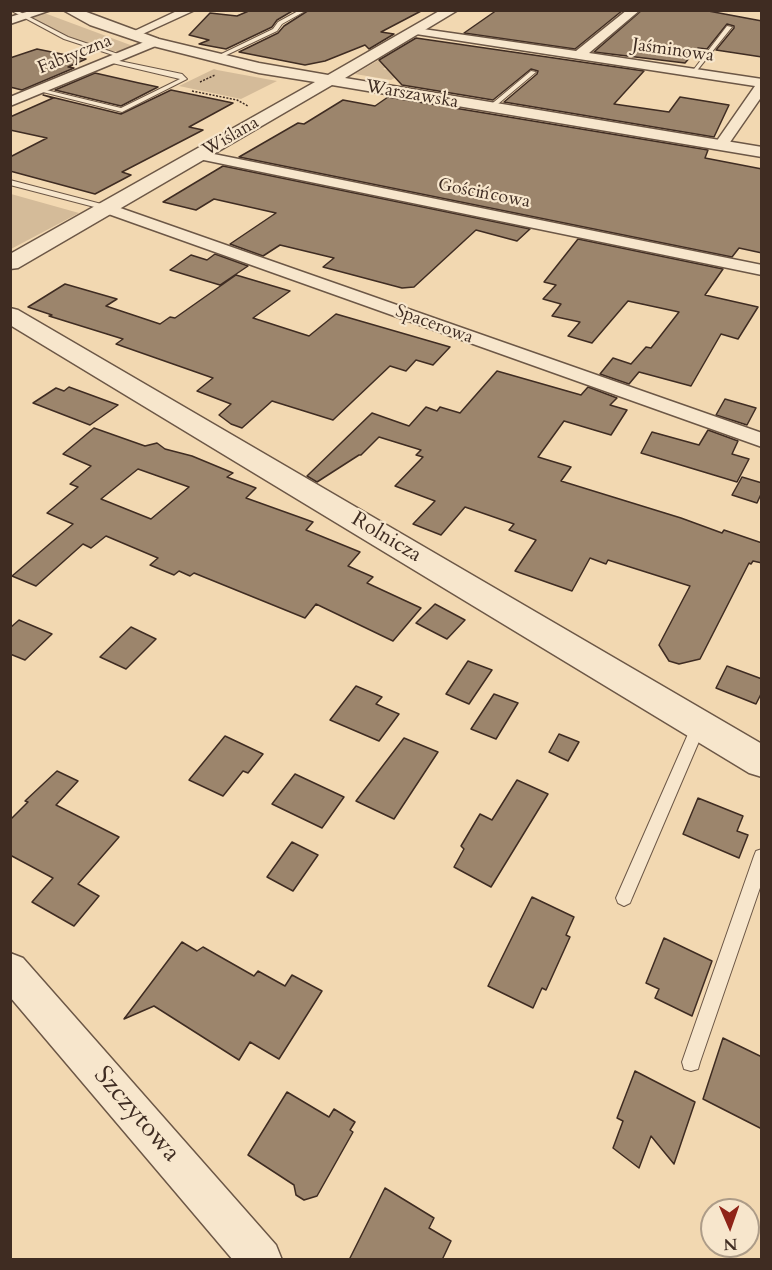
<!DOCTYPE html>
<html>
<head>
<meta charset="utf-8">
<style>
	body { margin:0 }
	#map { position:relative; width:772px; height:1270px; overflow:hidden; background:#f2d8b1; font-family:Cardo,serif }
	canvas { display:block }
	.frame { position:absolute; inset:0; border:12px solid #3f2c22; pointer-events:none }
	.north { position:absolute; left:700px; top:1198px; width:60px; height:60px; box-sizing:border-box; background:#f7e6cc; border:2px solid #ad9c88; border-radius:50%; rotate:178deg; font-size:16px; font-weight:700; line-height:24px; text-align:center; color:#3f2c22 }
	.north::after { content:''; display:block; margin:auto; width:21px; height:27px; background:#8f2418; clip-path:polygon(50% 0,100% 100%,50% 72%,0 100%) }
</style>
</head>
<body>
<div id="map">
<canvas width="772" height="1270"></canvas>
<div class="frame"></div>
<div class="north">N</div>
</div>
<script>
const ctx = document.querySelector('canvas').getContext('2d');
ctx.lineJoin = 'round';
function paint(path, color) {
  ctx.fillStyle = color;
  ctx.fill(path, 'evenodd');
}
function shape(rows) {
  const path = new Path2D();
  for (const r of rows) {
    path.moveTo(r[0], r[1]);
    for (let i = 2; i < r.length; i += 2) path.lineTo(r[i], r[i + 1]);
  }
  return path;
}
function strokePath(path, color, width, dash) {
  ctx.strokeStyle = color;
  ctx.lineWidth = width;
  ctx.lineCap = dash ? 'butt' : 'round';
  ctx.setLineDash(dash || []);
  ctx.stroke(path);
}
function drawText(font, color, halo, rows, align = 'center') {
  ctx.font = font + ' Cardo,serif';
  ctx.lineWidth = 4.5;
  ctx.setLineDash([]);
  ctx.textBaseline = 'middle';
  ctx.strokeStyle = halo;
  ctx.fillStyle = color;
  for (const [text, x, y, turn = 0] of rows) {
    ctx.save();
    ctx.translate(x, y);
    ctx.rotate((+turn || 0) * Math.PI / 180);
    ctx.textAlign = isNaN(turn) ? turn : align;
    if (halo) ctx.strokeText(text, 0, 0);
    ctx.fillText(text, 0, 0);
    ctx.restore();
  }
}
paint(shape([
	[42,14,47,14,133,46,120,51,109,51,70,38,28,18],
	[394,51,402,56,383,69,403,73,391,80,355,74],
	[214,69,217,70,277,81,241,99,179,86],
	[11,194,79,213,11,249]
]), '#d4bb99');
const building = shape([
	[251,10,294,10,277,20,272,27,226,49,199,44,209,40,189,35,210,13,237,16,251,10],
	[309,10,423,10,381,32,394,34,369,49,365,45,325,61,305,65,239,52,278,33,284,26,309,10],
	[497,10,623,10,575,49,464,33,497,10],
	[642,10,703,10,762,21,762,57,716,50,734,28,734,26,727,24,707,49,698,48,685,63,594,52,642,10],
	[416,38,644,71,614,104,669,112,680,97,729,105,714,137,504,102,537,74,538,71,531,69,493,100,402,85,379,60,416,38],
	[37,49,86,59,68,67,74,68,22,90,10,87,10,58,37,49],
	[95,73,139,83,158,87,121,106,55,90,95,73],
	[171,90,233,103,189,127,203,130,122,172,131,175,95,194,10,171,10,157,47,138,10,130,10,117,53,98,43,95,121,114,171,90],
	[388,97,708,150,705,158,762,169,762,253,739,248,732,257,239,157,298,123,304,124,343,100,375,106,388,97],
	[223,166,530,229,517,241,476,230,414,287,402,288,323,267,334,258,280,245,263,256,230,244,276,213,214,199,196,210,163,202,223,166],
	[578,239,723,269,705,295,758,307,738,339,721,334,691,386,639,372,629,384,600,374,613,358,631,364,646,347,651,348,679,312,628,301,592,343,568,336,580,322,552,316,561,304,543,299,556,285,544,282,578,239],
	[215,254,248,266,220,285,170,270,191,255,207,260,215,254],
	[236,275,290,291,253,318,309,336,336,314,450,347,433,365,416,360,406,371,390,366,333,420,272,401,242,428,231,424,219,415,231,404,197,391,213,378,116,344,123,339,49,316,52,315,28,307,65,284,117,299,106,306,160,324,170,317,175,318,236,275],
	[497,371,581,395,588,387,617,398,610,405,627,410,611,435,564,421,538,457,571,467,561,481,681,518,722,533,724,530,762,543,762,563,753,561,751,564,749,563,700,659,679,664,669,661,659,645,690,586,608,560,606,564,590,558,572,591,515,571,536,540,509,530,514,524,465,507,441,535,413,524,435,501,395,486,423,457,416,455,421,450,379,437,361,455,359,455,317,482,307,476,372,413,409,426,426,407,437,411,440,407,460,413,497,371],
	[69,387,118,405,90,425,33,403,56,388,64,391,69,387],
	[725,399,756,408,747,425,716,415,725,399],
	[94,428,145,446,157,443,165,449,192,456,233,473,227,477,256,488,246,498,313,522,306,530,360,552,348,566,373,577,367,583,421,608,393,641,316,604,305,618,194,573,190,576,179,571,174,575,150,565,158,558,106,536,91,548,83,544,36,586,12,576,73,524,47,513,78,487,70,484,91,466,63,454,94,428],
	[138,469,189,487,151,519,101,499,138,469],
	[708,430,738,441,732,454,749,459,737,482,641,453,652,432,699,445,708,430],
	[742,477,762,483,762,492,757,503,732,495,742,477],
	[435,604,465,620,447,639,416,623,435,604],
	[19,620,52,634,25,660,10,654,10,628,19,620],
	[131,627,156,639,126,669,100,657,131,627],
	[468,661,492,670,469,704,446,694,468,661],
	[727,666,762,679,762,692,756,704,716,688,727,666],
	[356,686,382,697,376,704,399,714,379,741,330,720,356,686],
	[494,694,518,703,496,739,471,729,494,694],
	[559,734,579,742,568,761,549,752,559,734],
	[225,736,263,754,248,773,243,771,223,796,189,780,225,736],
	[404,738,438,752,394,819,356,801,404,738],
	[57,771,78,781,56,805,119,837,78,884,99,896,74,926,32,902,53,878,10,855,10,820,28,802,25,801,57,771],
	[295,774,344,797,322,828,272,804,295,774],
	[517,780,548,794,491,887,454,867,464,849,461,846,480,814,492,820,517,780],
	[698,798,743,816,737,831,748,835,739,858,683,834,698,798],
	[292,842,318,855,293,891,267,877,292,842],
	[532,897,574,917,566,935,570,937,546,990,542,988,533,1008,488,986,532,897],
	[664,938,712,961,692,1016,655,998,659,989,646,983,664,938],
	[182,942,197,951,203,947,254,976,258,971,285,986,292,975,322,991,279,1059,250,1042,239,1060,154,1006,124,1019,182,942],
	[723,1038,762,1057,762,1129,703,1099,723,1038],
	[635,1071,695,1102,674,1164,651,1136,639,1168,613,1148,623,1121,617,1118,635,1071],
	[287,1092,329,1117,334,1109,355,1122,350,1130,353,1132,317,1196,304,1200,296,1195,294,1185,248,1155,287,1092],
	[385,1188,434,1218,429,1228,451,1241,442,1260,349,1260,385,1188]
]);
paint(building, '#9c856c');
strokePath(building, '#3f2c22', 1.5);
const service = shape([
	[10,10,16,10,68,37,124,56,119,57,64,39,10,10],
	[300,10,307,10,282,24,277,31,216,60,211,59,273,29,278,22,300,10],
	[727,26,732,27,695,73,691,73,727,26],
	[110,59,182,74,187,79,122,112,35,90,38,88,121,108,180,79,108,62,110,59],
	[531,71,536,72,492,109,488,109,488,107,531,71],
	[10,180,109,206,110,208,106,210,10,185,10,180],
	[699,719,704,721,706,725,632,898,630,903,624,906,618,903,616,898,692,725,694,721,699,719],
	[762,849,762,882,700,1062,698,1069,691,1071,684,1069,682,1062,754,856,756,851,762,849]
]);
const minor = shape([
	[33,10,51,10,10,24,10,17,33,10],
	[179,10,195,10,136,37,128,37,126,35,179,10],
	[627,10,640,10,589,53,762,79,762,96,726,148,721,149,714,145,755,86,416,34,410,31,416,28,576,51,627,10],
	[154,38,158,39,158,45,10,106,10,97,154,38],
	[199,151,762,265,762,275,194,158,192,155,194,152,199,151],
	[106,203,762,433,762,447,100,211,98,208,100,205,106,203],
	[10,953,23,958,276,1245,282,1260,233,1260,10,997,10,953]
]);
const tertiary = shape([
	[63,10,81,10,159,39,259,63,328,75,441,10,458,10,345,78,762,147,762,157,332,85,18,268,10,269,10,254,315,82,259,73,149,45,90,25,63,10],
	[10,308,18,310,762,744,762,777,749,773,10,325,10,308]
]);
strokePath(service, '#6c5746', 2);
strokePath(minor, '#6c5746', 3);
strokePath(tertiary, '#6c5746', 3);
strokePath(shape([
	[200,82,215,75],
	[192,91,237,100,248,106]
]), '#3f2c22', 1.5, [2, 1.5]);
paint(service, '#f7e6cc');
paint(minor, '#f7e6cc');
paint(tertiary, '#f7e6cc');
drawText('18px', '#3f2c22', '#f7e6cc', [
	["Jaśminowa",673,51,8],
	["Fabryczna",75,55,-22],
	["Warszawska",412,95,10],
	["Wiślana",231,137,-30],
	["Gościńcowa",484,194,11],
	["Spacerowa",434,325,20]
]);
drawText('21px', '#3f2c22', '#f7e6cc', [
	["Rolnicza",386,538,31]
]);
drawText('26px', '#3f2c22', '#f7e6cc', [
	["Szczytowa",136,1115,49]
]);
</script>
</body>
</html>
